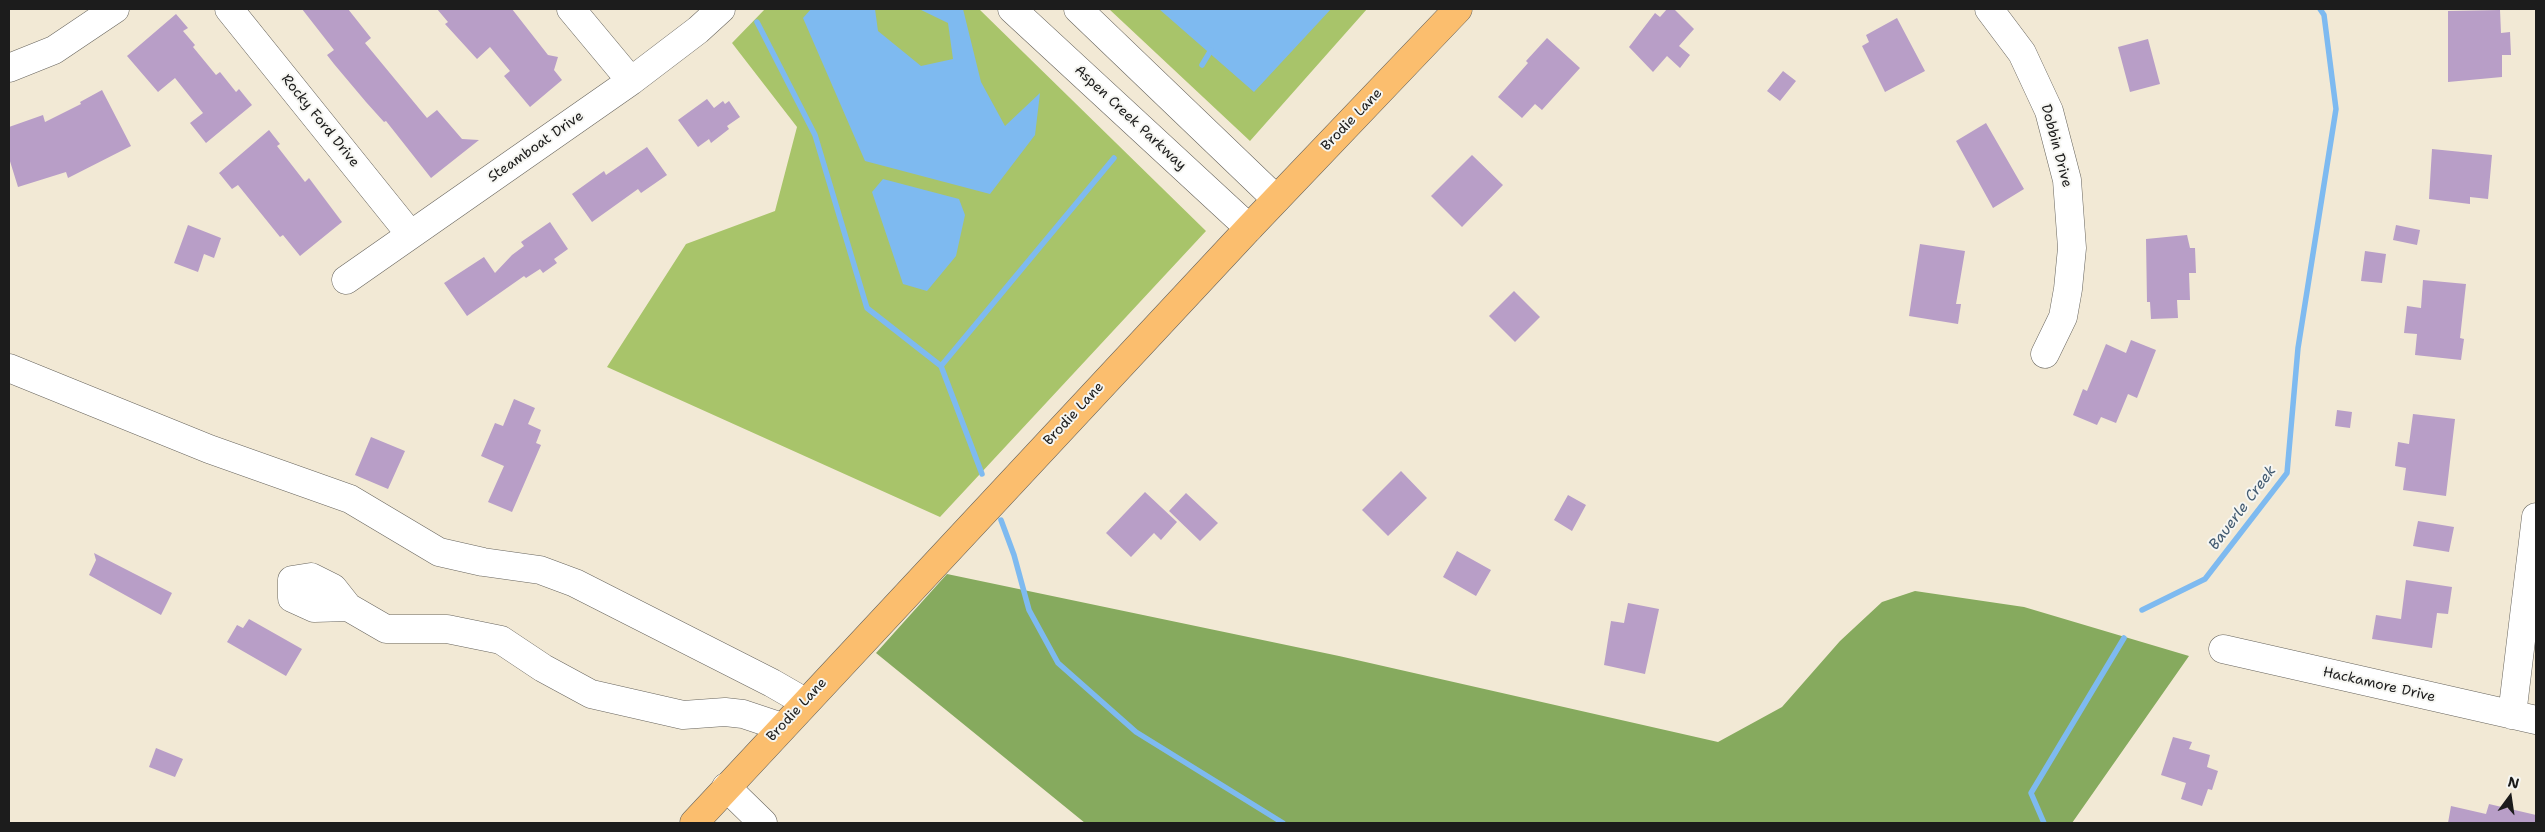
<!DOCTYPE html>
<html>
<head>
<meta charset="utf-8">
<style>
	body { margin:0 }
	#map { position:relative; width:2545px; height:832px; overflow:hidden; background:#f2e9d5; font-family:"Shantell Sans",sans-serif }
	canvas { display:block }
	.frame { position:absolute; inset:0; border:10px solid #1c1c1c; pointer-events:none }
	.north { position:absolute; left:2485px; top:772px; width:50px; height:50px; -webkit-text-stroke:4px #f6f6f2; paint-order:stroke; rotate:14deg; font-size:14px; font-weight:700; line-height:20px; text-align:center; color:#1c1c1c }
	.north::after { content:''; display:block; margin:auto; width:18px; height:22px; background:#1c1c1c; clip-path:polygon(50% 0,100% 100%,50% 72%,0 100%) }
</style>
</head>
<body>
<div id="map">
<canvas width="2545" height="832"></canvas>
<div class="frame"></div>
<div class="north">N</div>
</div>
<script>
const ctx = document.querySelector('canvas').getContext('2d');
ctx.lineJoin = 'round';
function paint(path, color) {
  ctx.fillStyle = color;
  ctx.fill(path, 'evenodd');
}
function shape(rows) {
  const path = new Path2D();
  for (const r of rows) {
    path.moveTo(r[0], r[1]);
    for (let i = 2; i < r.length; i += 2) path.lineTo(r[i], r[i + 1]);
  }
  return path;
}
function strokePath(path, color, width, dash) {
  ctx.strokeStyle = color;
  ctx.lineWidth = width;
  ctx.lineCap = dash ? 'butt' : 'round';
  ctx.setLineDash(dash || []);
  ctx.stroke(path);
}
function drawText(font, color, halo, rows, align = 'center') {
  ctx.font = font + ' "Shantell Sans",sans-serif';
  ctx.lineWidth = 4;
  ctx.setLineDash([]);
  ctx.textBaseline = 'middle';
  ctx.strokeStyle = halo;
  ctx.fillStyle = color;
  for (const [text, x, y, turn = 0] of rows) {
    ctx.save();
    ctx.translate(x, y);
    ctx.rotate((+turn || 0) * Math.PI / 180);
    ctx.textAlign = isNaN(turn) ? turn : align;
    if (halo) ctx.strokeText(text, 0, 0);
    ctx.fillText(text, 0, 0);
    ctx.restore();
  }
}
paint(shape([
	[765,9,979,9,1206,231,940,517,607,367,686,244,775,211,797,127,732,43],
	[1109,9,1367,9,1250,141]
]), '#a8c46a');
paint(shape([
	[947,574,1339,656,1718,742,1782,707,1840,641,1882,602,1915,591,2024,607,2189,656,2072,823,1085,823,876,653]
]), '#86aa5e');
paint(shape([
	[811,9,875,9,878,31,921,66,953,59,948,23,919,9,963,9,981,82,1005,126,1040,93,1035,135,990,194,865,161,803,18],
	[1159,9,1331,9,1254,92],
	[883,179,959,199,965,215,956,256,927,291,903,284,872,192]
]), '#7ebaf0');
strokePath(shape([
	[757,22,815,135,867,308,941,366],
	[1202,65,1211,50],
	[982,474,941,366,1114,158],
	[1001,520,1014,555,1029,610,1058,663,1136,732,1283,823],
	[2142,610,2205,579,2287,473,2298,348,2336,109,2324,15,2320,9],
	[2044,823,2031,793,2124,638]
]), '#7ebaf0', 5.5);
paint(shape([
	[302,9,348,9,371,38,365,43,427,118,437,110,462,139,479,140,431,178,386,121,384,122,366,102,334,64,327,55,334,50],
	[437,9,512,9,548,55,558,57,554,70,562,80,530,107,504,76,510,71,490,47,477,59,445,24,448,22],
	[1667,9,1674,9,1694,29,1679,46,1690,55,1680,68,1667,56,1653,72,1629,47,1655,13,1660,17],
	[2500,10,2501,33,2510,32,2511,55,2502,55,2502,77,2448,82,2448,11],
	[176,14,188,28,183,31,195,45,193,47,216,75,220,72,236,92,239,89,252,105,206,143,190,123,203,113,175,78,158,92,127,56],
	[1897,18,1925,71,1885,92,1862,46,1869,42,1866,35],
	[1547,38,1580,68,1542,110,1535,104,1522,118,1498,97,1528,63,1526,61],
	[2148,39,2160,84,2130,92,2118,47],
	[1783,71,1796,81,1780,101,1767,91],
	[102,90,131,146,68,178,66,172,18,187,9,158,9,127,43,115,45,122,81,104,80,102],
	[707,99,714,108,723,101,725,104,729,101,740,117,727,126,729,129,711,143,709,139,698,147,678,120],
	[1986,123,2024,189,1993,208,1956,141],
	[269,130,280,144,277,146,305,182,309,178,342,222,300,256,283,235,280,237,238,185,232,189,219,173],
	[647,147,667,175,641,193,638,189,592,222,572,194,604,171,606,175],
	[2432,149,2492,155,2488,199,2470,197,2470,204,2429,199],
	[1472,155,1503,185,1462,227,1431,196],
	[550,222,568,249,554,259,557,263,543,273,540,269,526,278,524,276,467,316,444,283,484,257,495,273,512,255,524,246,521,242],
	[188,225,221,238,214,258,204,254,198,272,174,263],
	[2396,225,2420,230,2417,245,2393,240],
	[2187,235,2190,248,2195,248,2196,273,2189,273,2190,300,2177,300,2178,318,2151,319,2150,302,2147,302,2146,239],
	[1920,244,1965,251,1956,304,1961,304,1958,324,1909,316],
	[2365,251,2386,254,2382,283,2361,281],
	[2423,280,2466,284,2460,338,2464,339,2461,360,2415,355,2417,334,2404,333,2407,306,2421,308],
	[1514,291,1540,317,1515,342,1489,316],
	[2131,340,2156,350,2137,398,2128,394,2116,423,2101,417,2097,425,2073,415,2083,389,2087,391,2106,344,2126,353],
	[514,399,535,408,528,424,541,430,536,443,541,445,512,512,488,502,504,466,481,456,495,423,503,426],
	[2337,410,2352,412,2350,428,2335,426],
	[2413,414,2455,419,2446,496,2403,490,2406,468,2395,466,2398,442,2409,444],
	[371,437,405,451,388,489,355,475],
	[1401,471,1427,498,1388,536,1362,510],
	[1145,492,1177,522,1161,540,1154,533,1131,557,1106,533],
	[1186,493,1218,523,1200,541,1169,511],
	[1568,495,1586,505,1572,531,1554,520],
	[2418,521,2454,527,2449,552,2413,546],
	[1457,551,1491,570,1476,596,1443,577],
	[94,553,172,593,161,615,89,575,96,560],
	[2406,580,2452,587,2448,614,2437,613,2432,648,2372,639,2376,615,2401,619],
	[1628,603,1659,609,1645,674,1604,665,1611,621,1624,623],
	[249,619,302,649,286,676,227,642,237,625,243,628],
	[2173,737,2192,742,2189,749,2210,755,2207,767,2218,771,2212,790,2208,789,2202,806,2181,799,2186,783,2161,775],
	[156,748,183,759,175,777,149,767],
	[2489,804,2536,815,2536,823,2448,823,2451,806,2486,814]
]), '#b89ec7');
const minor = shape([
	[229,9,410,234],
	[571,9,631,81],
	[1012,9,1249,228],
	[1078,9,1276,199],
	[1989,9,2022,53,2049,111,2067,180,2072,248,2068,289,2063,317,2045,354],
	[9,68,54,50,115,9],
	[346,280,631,81,698,30,721,9],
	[9,368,209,449,350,499,439,552,483,562,540,570,575,583,772,683,805,702],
	[348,607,314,608,292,598,292,580,311,577,333,588,348,607,386,629,447,629,501,640,543,668,591,694,683,715,725,712,743,714,782,727],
	[2223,649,2536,720],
	[2512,715,2536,517],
	[726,787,763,823]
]);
const major = shape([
	[694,823,1249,228,1458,9]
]);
strokePath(minor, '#67645d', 29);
strokePath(major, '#67645d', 29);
strokePath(minor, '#fff', 28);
strokePath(major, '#fbbe6e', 28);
drawText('14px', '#1c1c1c', '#f6f6f2', [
	["Aspen Creek Parkway",1130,118,43],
	["Brodie Lane",1352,120,-46],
	["Rocky Ford Drive",320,121,51],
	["Dobbin Drive",2056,146,75],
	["Steamboat Drive",536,147,-35],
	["Brodie Lane",1074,414,-47],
	["Hackamore Drive",2379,685,13],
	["Brodie Lane",797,710,-47]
]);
drawText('italic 15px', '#435b71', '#f6f6f2', [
	["Bauerle Creek",2243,508,-53]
]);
</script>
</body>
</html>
